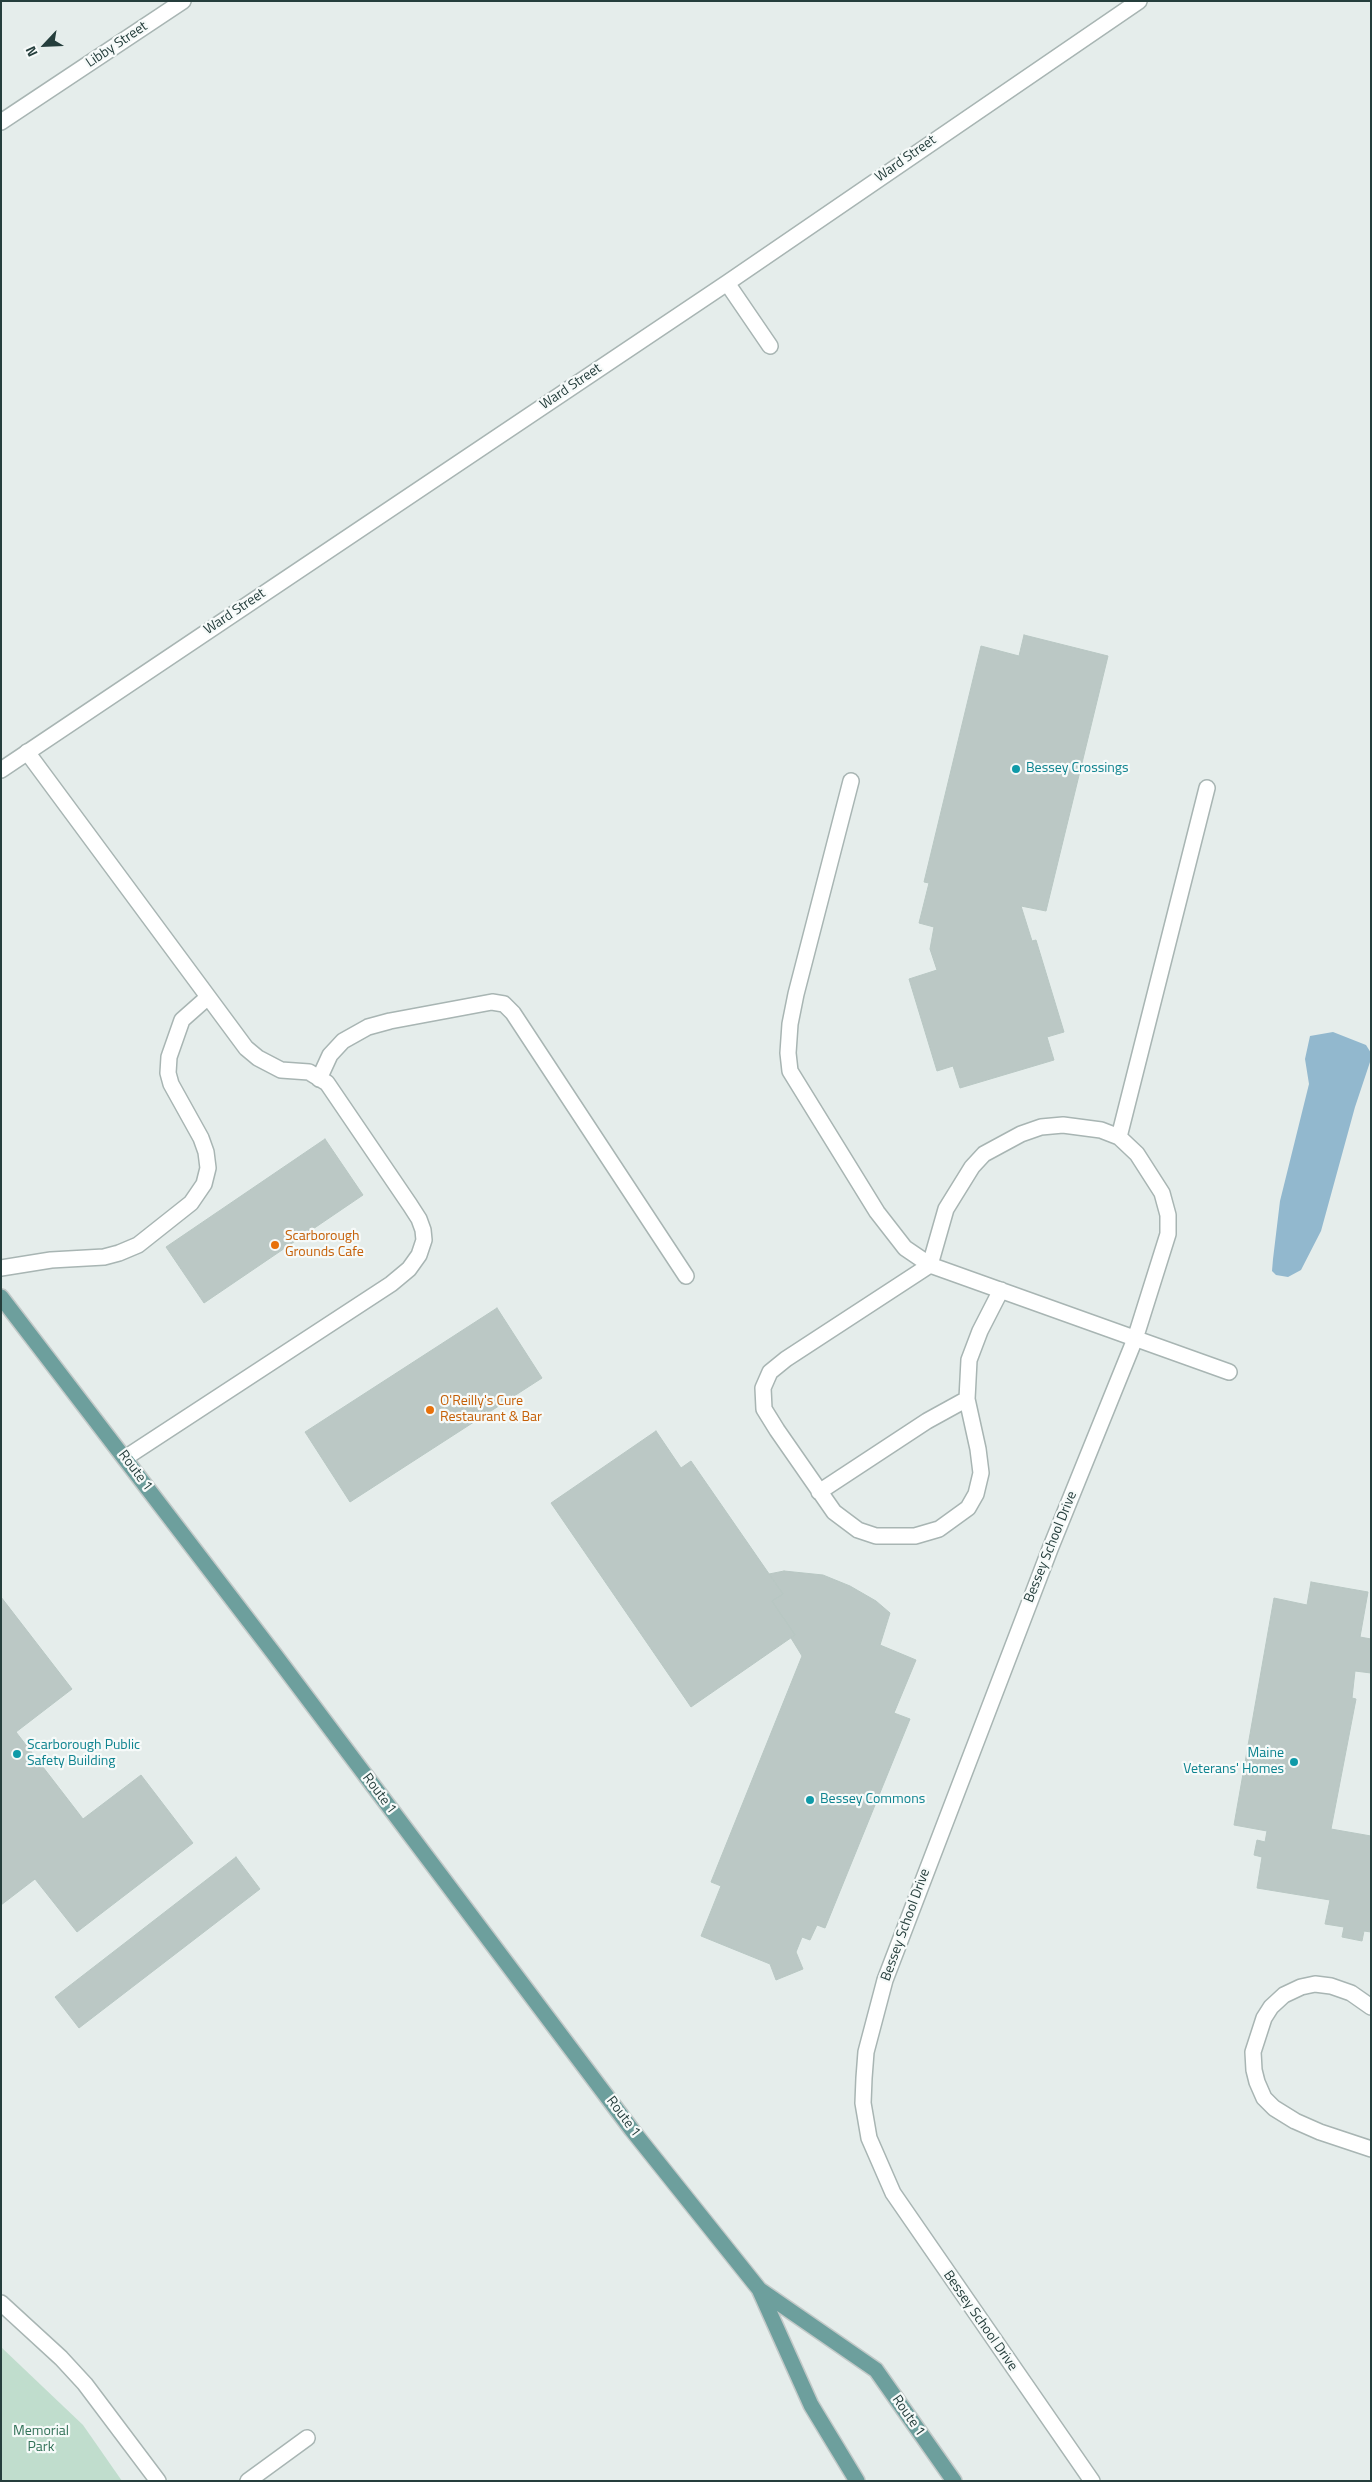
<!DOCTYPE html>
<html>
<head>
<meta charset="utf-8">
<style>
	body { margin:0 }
	#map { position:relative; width:1372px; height:2482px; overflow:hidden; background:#e5edeb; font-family:"Titillium Web",sans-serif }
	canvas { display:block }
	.frame { position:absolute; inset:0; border:2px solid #253e3c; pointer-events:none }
	.north { position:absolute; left:20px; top:20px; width:50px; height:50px; -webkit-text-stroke:4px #f6faf9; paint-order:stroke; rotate:245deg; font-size:14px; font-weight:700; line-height:20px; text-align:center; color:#253e3c }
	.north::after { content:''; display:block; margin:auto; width:18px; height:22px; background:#253e3c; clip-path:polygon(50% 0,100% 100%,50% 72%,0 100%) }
</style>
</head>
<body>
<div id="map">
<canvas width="1372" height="2482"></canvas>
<div class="frame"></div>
<div class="north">N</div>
</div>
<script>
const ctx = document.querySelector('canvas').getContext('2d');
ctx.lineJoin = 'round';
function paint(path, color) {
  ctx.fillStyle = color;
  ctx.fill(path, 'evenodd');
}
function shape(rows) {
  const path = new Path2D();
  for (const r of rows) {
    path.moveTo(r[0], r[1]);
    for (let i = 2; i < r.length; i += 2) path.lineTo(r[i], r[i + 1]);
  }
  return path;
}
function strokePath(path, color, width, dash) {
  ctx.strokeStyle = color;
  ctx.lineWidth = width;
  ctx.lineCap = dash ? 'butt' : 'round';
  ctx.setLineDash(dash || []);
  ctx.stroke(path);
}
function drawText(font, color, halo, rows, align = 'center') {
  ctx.font = font + ' "Titillium Web",sans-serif';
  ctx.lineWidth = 4.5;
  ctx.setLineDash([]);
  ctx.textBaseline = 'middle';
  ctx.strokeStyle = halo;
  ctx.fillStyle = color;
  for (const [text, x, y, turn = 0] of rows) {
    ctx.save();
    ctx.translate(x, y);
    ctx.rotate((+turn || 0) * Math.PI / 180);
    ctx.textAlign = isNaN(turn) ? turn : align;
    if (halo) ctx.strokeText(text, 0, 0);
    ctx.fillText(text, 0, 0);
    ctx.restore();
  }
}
paint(shape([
	[1,2347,83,2425,122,2481,1,2481]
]), '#c0ddcd');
paint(shape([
	[1333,1032,1366,1045,1371,1053,1371,1059,1355,1107,1321,1231,1301,1270,1288,1277,1276,1275,1272,1271,1273,1259,1280,1201,1309,1084,1305,1059,1310,1036]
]), '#92b8ce');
const building = shape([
	[1024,635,1108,656,1046,911,1021,906,1032,941,1036,940,1064,1032,1047,1037,1054,1060,960,1088,953,1066,937,1071,909,979,937,970,930,949,934,927,919,923,929,883,924,882,981,646,1019,656,1024,635],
	[325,1139,363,1195,204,1303,166,1247,325,1139],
	[497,1308,542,1378,350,1502,305,1432,497,1308],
	[656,1431,681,1468,691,1461,783,1594,772,1601,795,1635,691,1707,551,1503,656,1431],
	[784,1571,823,1575,850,1586,876,1601,890,1613,880,1645,916,1660,894,1713,910,1719,825,1928,817,1925,810,1940,802,1937,796,1952,803,1969,776,1980,770,1964,701,1936,721,1886,711,1882,802,1656,791,1638,795,1635,772,1601,783,1594,769,1574,784,1571],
	[1311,1582,1368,1592,1360,1637,1371,1639,1371,1673,1355,1671,1352,1698,1356,1699,1331,1829,1371,1836,1371,1932,1364,1931,1362,1941,1342,1937,1344,1927,1325,1924,1330,1900,1257,1888,1262,1857,1254,1855,1257,1840,1265,1842,1267,1831,1234,1825,1274,1598,1307,1605,1311,1582],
	[1,1597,72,1689,16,1732,83,1819,141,1775,193,1843,77,1932,35,1879,1,1905,1,1597],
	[236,1857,260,1889,79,2028,55,1997,236,1857]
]);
paint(building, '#bbc8c5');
strokePath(building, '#b8c7c3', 1);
const lane = shape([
	[27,752,246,1048,258,1058,281,1070,309,1072,327,1083,410,1205,419,1219,423,1230,424,1240,419,1255,409,1269,391,1284,125,1458],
	[851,781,796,994,790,1024,788,1053,790,1071,877,1212,905,1248,930,1265,1229,1372],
	[319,1079,330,1055,343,1041,368,1027,390,1021,492,1002,504,1004,513,1013,686,1276],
	[1119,1137,1207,788],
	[1,1268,51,1260,104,1257,119,1253,138,1245,191,1203,204,1184,208,1168,206,1152,201,1138,171,1084,168,1073,169,1057,182,1020,208,997],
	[1001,1290,980,1331,969,1360,967,1399,978,1449,981,1473,976,1494,968,1508,939,1529,915,1536,876,1536,858,1530,834,1512,777,1430,764,1409,763,1388,770,1372,786,1359,930,1265,946,1209,972,1167,984,1154,1021,1134,1041,1127,1063,1125,1101,1130,1119,1137,1137,1154,1162,1193,1168,1215,1168,1234,1135,1339],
	[819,1492,927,1421,967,1399],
	[1371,2007,1351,1993,1331,1986,1315,1984,1301,1987,1284,1995,1271,2007,1264,2018,1253,2052,1254,2070,1257,2082,1264,2098,1274,2108,1295,2121,1320,2132,1371,2149],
	[1,2303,61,2358,85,2384,158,2481],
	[248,2481,307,2438]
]);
const street = shape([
	[1,122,183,1],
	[727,283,770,346],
	[1,770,727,283,1139,1],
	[1092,2481,893,2193,869,2138,863,2103,864,2078,866,2052,885,1980,1050,1549,1135,1339]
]);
const primary = shape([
	[1,1297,275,1655,632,2130,759,2289,811,2405,857,2481],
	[760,2290,876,2370,954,2481]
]);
strokePath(lane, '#a8b5b3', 18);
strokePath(street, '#a8b5b3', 18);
strokePath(primary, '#c2c9c8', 18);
strokePath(lane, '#fff', 15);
strokePath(street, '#fff', 15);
strokePath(primary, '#6d9f9d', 15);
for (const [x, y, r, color] of [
	[1016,769,5,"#0f9aa8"],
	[275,1245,5,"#e8710a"],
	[430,1410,5,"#e8710a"],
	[17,1754,5,"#0f9aa8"],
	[1294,1762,5,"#0f9aa8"],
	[810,1800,5,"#0f9aa8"]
]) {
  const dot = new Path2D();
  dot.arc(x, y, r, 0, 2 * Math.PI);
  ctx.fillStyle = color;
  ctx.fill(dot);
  strokePath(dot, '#f6faf9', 2);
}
drawText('14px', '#253e3c', '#f6faf9', [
	["Libby Street",117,45,-34],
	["Ward Street",906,159,-35],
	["Ward Street",571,387,-34],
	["Ward Street",235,612,-34],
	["Route 1",135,1471,53],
	["Bessey School Drive",1051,1547,-68],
	["Route 1",379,1794,53],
	["Bessey School Drive",906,1925,-70],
	["Route 1",623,2117,53],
	["Bessey School Drive",980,2321,55],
	["Route 1",908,2416,55]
]);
drawText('14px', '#0d838f', '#f6faf9', [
	["Bessey Crossings",1026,769],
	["Scarborough Public",27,1746],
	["Safety Building",27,1762],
	["Maine",1284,1754,"right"],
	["Veterans' Homes",1284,1770,"right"],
	["Bessey Commons",820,1800]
], 'left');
drawText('14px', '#c56008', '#f6faf9', [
	["Scarborough",285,1237],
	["Grounds Cafe",285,1253],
	["O'Reilly's Cure",440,1402],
	["Restaurant & Bar",440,1418]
], 'left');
drawText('14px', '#327258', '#f6faf9', [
	["Memorial",41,2432],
	["Park",41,2448]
]);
</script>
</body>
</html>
